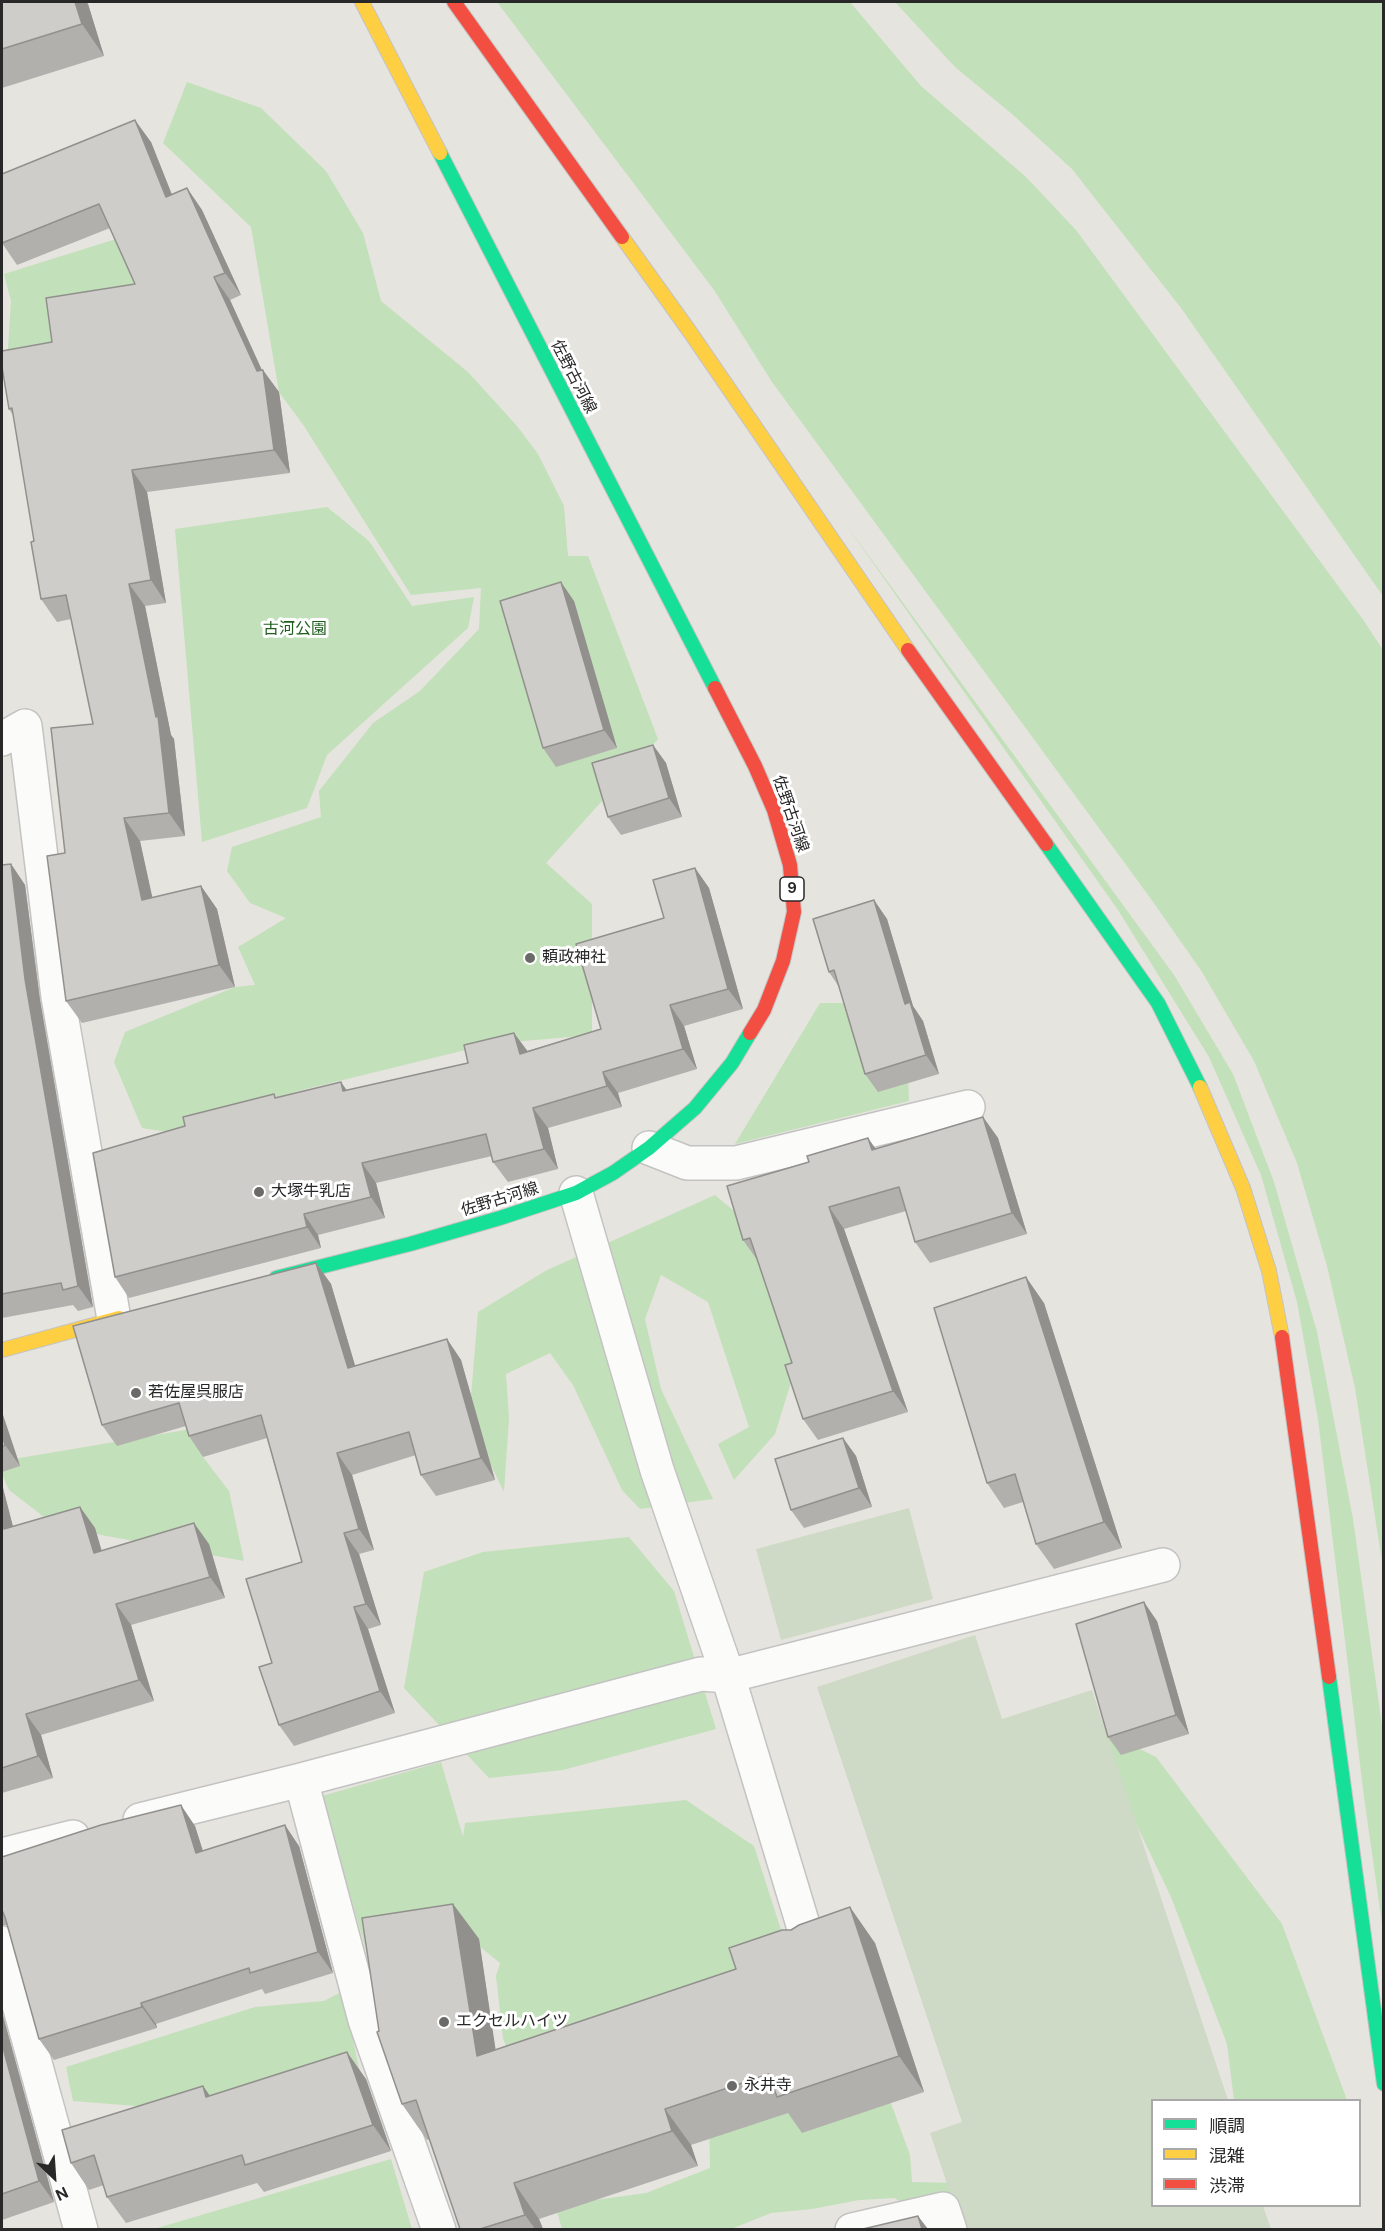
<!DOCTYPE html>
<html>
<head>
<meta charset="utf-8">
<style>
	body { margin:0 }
	#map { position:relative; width:1385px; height:2231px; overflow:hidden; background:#e6e4de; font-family:"DM Sans","Noto Sans JP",sans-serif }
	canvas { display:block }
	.frame { position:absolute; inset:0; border:3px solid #282828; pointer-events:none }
	.legend { position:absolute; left:1151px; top:2099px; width:210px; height:108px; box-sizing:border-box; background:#fff; border:2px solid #a9a9a9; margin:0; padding:8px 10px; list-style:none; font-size:18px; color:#282828 }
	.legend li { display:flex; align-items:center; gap:12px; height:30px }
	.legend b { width:30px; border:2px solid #a9a9a9 }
	.north { position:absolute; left:24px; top:2147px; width:60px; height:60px; -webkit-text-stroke:4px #fff; paint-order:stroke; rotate:155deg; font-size:16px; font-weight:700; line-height:24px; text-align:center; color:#282828 }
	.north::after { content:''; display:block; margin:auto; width:21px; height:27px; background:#282828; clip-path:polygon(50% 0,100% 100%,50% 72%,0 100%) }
</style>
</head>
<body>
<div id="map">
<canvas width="1385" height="2231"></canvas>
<div class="frame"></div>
<ul class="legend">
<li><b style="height:8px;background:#16e098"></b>順調</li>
<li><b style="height:8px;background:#ffcf43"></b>混雑</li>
<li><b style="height:8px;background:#f24e42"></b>渋滞</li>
</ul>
<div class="north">N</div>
</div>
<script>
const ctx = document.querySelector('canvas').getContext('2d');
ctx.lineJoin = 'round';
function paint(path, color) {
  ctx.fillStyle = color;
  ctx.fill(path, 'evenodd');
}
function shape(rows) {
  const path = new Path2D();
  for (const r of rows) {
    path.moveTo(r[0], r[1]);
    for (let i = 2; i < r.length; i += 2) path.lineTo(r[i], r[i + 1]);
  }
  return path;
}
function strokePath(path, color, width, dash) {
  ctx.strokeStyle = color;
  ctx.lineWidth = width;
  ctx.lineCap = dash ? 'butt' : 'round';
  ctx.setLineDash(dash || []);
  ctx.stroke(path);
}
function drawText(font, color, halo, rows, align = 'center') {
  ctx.font = font + ' "DM Sans","Noto Sans JP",sans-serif';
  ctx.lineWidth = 6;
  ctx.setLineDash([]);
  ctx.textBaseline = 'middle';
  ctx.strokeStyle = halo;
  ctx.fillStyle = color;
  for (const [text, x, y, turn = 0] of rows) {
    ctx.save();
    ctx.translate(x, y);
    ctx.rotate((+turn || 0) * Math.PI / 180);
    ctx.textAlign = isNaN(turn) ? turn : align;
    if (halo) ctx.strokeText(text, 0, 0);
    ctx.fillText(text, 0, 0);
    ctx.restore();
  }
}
paint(shape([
	[497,2,850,2,921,86,1026,177,1076,230,1364,621,1383,650,1383,1568,1355,1388,1327,1266,1297,1163,1254,1061,1202,972,1151,899,772,382,714,290],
	[895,2,1383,2,1383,596,1181,308,1072,169,1012,114,955,67],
	[187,82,261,108,326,171,363,233,381,301,468,372,517,426,538,454,564,506,568,556,588,556,658,739,546,863,592,904,592,1035,490,1044,302,1090,167,1132,142,1128,114,1062,125,1032,235,987,255,985,238,947,286,918,250,903,227,871,232,847,321,817,319,791,373,723,420,691,479,629,481,588,411,595,304,426,279,392,251,227,163,143],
	[132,234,165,258,58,357,6,379,11,301,4,274],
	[327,507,369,541,412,606,474,597,468,628,327,755,307,808,202,842,175,529],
	[842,519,1174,975,1233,1074,1274,1182,1317,1332,1353,1519,1383,1733,1383,1931,1364,1797,1318,1419,1297,1302,1261,1175,1209,1057,1118,910],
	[820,1003,905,1003,909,1101,735,1144],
	[715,1195,759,1232,805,1337,775,1434,734,1480,718,1444,749,1427,708,1302,661,1275,645,1319,661,1389,713,1499,640,1509,622,1490,573,1385,550,1353,506,1374,509,1418,504,1492,469,1420,478,1312,547,1270],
	[197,1428,203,1457,229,1491,244,1561,57,1527,9,1490,2,1474,2,1461],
	[629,1537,674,1591,716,1729,563,1770,489,1778,404,1688,424,1572,483,1552],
	[1088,1723,1156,1757,1282,1924,1347,2100,1234,2100,1227,2044,1171,1897],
	[441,1762,463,1837,465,1823,686,1800,754,1846,784,1939,745,1973,588,2201,646,2193,710,2168,709,2108,889,2098,910,2155,912,2182,960,2183,936,2229,895,2198,859,2200,812,2209,771,2213,731,2229,562,2229,528,2108,503,2038,496,1976,500,1963,457,1928,367,1954,322,1796],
	[343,1991,365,2098,186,2110,73,2101,66,2067,255,2007,324,2001],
	[391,2159,412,2229,154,2229]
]), '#c2e0b9');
paint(shape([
	[909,1508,933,1599,781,1640,756,1549],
	[975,1635,1002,1719,1092,1690,1228,2100,1152,2100,1152,2206,1263,2206,1271,2229,962,2229,930,2133,962,2122,817,1687]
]), '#cfdac6');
const street = shape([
	[2,739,25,726,58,997,114,1319],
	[649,1148,687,1163,736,1163,968,1107],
	[576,1193,657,1470,728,1676,810,1948],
	[301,1780,365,2020,439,2230],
	[140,1820,301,1780,701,1674,728,1676,1163,1565],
	[2,1855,73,1837],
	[2,1943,81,2230],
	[852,2230,943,2209,950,2230]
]);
const fast = shape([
	[440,153,715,688],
	[1046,844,1158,1003,1200,1087],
	[276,1278,410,1244,500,1218,576,1193,613,1173,649,1148,695,1108,732,1063,750,1033],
	[1329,1677,1384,2084]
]);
const slow = shape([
	[362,2,440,153],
	[622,237,690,332,908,650],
	[1200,1087,1243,1188,1269,1271,1282,1337],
	[2,1350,119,1318]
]);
const jam = shape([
	[454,2,622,237],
	[908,650,1046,844],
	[715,688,755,766,774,810,790,865,794,912,783,961,764,1010,750,1033],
	[1282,1337,1329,1677]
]);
strokePath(street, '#c4c3c3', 36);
strokePath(fast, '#c4c3c3', 16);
strokePath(slow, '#c4c3c3', 16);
strokePath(jam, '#c4c3c3', 16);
strokePath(street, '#fbfbfa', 33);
strokePath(fast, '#16e098', 14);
strokePath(slow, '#ffcf43', 14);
strokePath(jam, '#f24e42', 14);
paint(shape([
	[2,2,86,2,88,4,104,56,2,88],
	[151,142,172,195,187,188,202,210,241,295,230,300,262,370,279,392,290,473,147,492,166,603,145,606,171,735,174,739,185,836,140,841,152,898,201,886,217,909,235,987,82,1023,66,1001,65,853,93,724,71,619,57,622,41,599,34,541,13,415,9,409,52,342,135,284,110,228,17,265,2,243],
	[574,601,617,748,556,767,543,748],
	[653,745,666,763,682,817,621,835,608,817],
	[11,864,25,885,40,1000,93,1307,78,1311,73,1305,2,1318,2,865],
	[695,868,709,888,743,1009,684,1026,697,1069,618,1093,622,1107,548,1128,558,1169,508,1182,493,1162,492,1156,376,1183,385,1218,318,1235,321,1248,129,1298,115,1277,277,1098,347,1090,527,1051,601,1029,664,918],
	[874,900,887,919,913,1006,923,1021,939,1074,878,1092,865,1074,839,987,829,972],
	[983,1117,998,1138,1027,1234,930,1263,915,1242,906,1211,844,1229,908,1412,818,1440,803,1419,792,1363,758,1261,743,1240,876,1149],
	[316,1263,331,1284,355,1366,447,1339,461,1360,495,1480,436,1496,421,1475,416,1455,352,1475,374,1550,359,1554,381,1625,368,1629,395,1713,294,1746,279,1725,272,1663,302,1562,267,1438,203,1457,189,1436,186,1426,117,1446,102,1425],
	[1044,1303,1122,1548,1054,1569,1036,1544,1023,1502,1004,1508,987,1483],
	[2,1412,20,1466,2,1472],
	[843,1438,856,1456,872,1507,804,1528,791,1510],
	[2,1484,13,1527,80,1507,95,1528,102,1551,209,1544,225,1598,131,1625,154,1701,41,1735,53,1778,2,1793],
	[1157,1621,1189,1734,1121,1755,1108,1737],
	[195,1826,203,1851,299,1846,333,1973,265,1994,262,1989,156,2024,157,2028,54,2060,39,2039,7,1925,2,1925,2,1857],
	[453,1904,479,1939,495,2050,875,1943,924,2092,802,2133,788,2113,691,2145,698,2166,539,2219,543,2229,460,2229,430,2139,427,2140,402,2104,379,2031],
	[2,2012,54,2202,2,2220],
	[366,2079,391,2151,264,2192,257,2183,126,2223,107,2197,104,2185,89,2190,71,2163,203,2086,210,2096]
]), '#b2b0ad');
paint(shape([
	[75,2,86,2,88,4,104,56,82,24],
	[135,120,151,142,182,220,166,197],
	[187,188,202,210,241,295,225,273],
	[214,277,230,300,264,375,263,370,279,392,290,473,274,450,257,371],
	[132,470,147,492,166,603,151,580],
	[561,582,574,601,617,748,604,730],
	[129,584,145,606,171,735,174,739,185,836,169,813,156,717],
	[653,745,666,763,682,817,669,798],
	[124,818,140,841,158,923,142,900],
	[11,864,25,885,40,1000,93,1307,78,1286,25,979],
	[695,868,709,888,743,1009,728,989],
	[201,886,217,909,235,987,219,965],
	[874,900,887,919,913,1006,923,1021,939,1074,926,1055,905,1004],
	[670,1005,684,1026,697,1069,683,1049],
	[514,1033,529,1053,520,1054],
	[603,1072,618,1093,622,1107,607,1086],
	[341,1082,355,1102,343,1091],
	[533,1108,548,1128,558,1169,544,1149],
	[983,1117,998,1138,1027,1234,1012,1213],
	[868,1138,883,1159,872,1150],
	[362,1163,376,1183,385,1218,371,1197],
	[829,1207,844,1229,908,1412,893,1391],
	[304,1214,318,1235,321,1248,307,1227],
	[316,1263,331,1284,362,1389,348,1368],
	[1026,1277,1044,1303,1122,1548,1104,1522],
	[447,1339,461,1360,495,1480,481,1458],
	[2,1412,20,1466,5,1445,2,1435],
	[843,1438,856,1456,872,1507,859,1488],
	[337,1453,352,1475,374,1550,359,1529],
	[2,1484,19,1550,4,1529,2,1519],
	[80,1507,95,1528,108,1574,94,1553],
	[194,1523,209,1544,225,1598,210,1577],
	[344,1533,359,1554,381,1625,366,1604],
	[1144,1602,1157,1621,1189,1734,1176,1715],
	[116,1604,131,1625,154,1701,139,1680],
	[354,1607,368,1629,395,1713,380,1691],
	[26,1714,41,1735,53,1778,38,1756],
	[181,1805,195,1826,210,1874,196,1853],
	[285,1825,299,1846,333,1973,318,1952],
	[453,1904,479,1939,502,2092,477,2056],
	[850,1907,875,1943,924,2092,899,2056],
	[141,2003,156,2024,157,2028,142,2007],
	[2,2012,54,2202,39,2181,2,2044],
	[347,2052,366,2079,391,2151,373,2125],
	[203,2086,222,2113,206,2097],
	[665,2109,691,2145,698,2166,672,2131],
	[514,2183,539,2219,543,2229,535,2229,525,2215],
	[918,2216,928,2229,922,2229]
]), '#91908d');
const building = shape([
	[2,2,75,2,82,24,2,49,2,2],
	[135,120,166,197,187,188,225,273,214,277,257,371,263,370,274,450,132,470,151,580,129,584,156,717,158,716,169,813,124,818,142,900,201,886,219,965,66,1001,47,856,65,853,51,728,93,724,66,595,41,599,31,542,34,541,12,408,9,409,2,367,2,351,52,342,46,298,135,284,99,204,2,243,2,174,135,120],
	[561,582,604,730,543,748,500,601,561,582],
	[653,745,669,798,608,817,592,763,653,745],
	[11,864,25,979,78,1286,63,1290,61,1283,2,1294,2,865,11,864],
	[695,868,728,989,670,1005,683,1049,603,1072,607,1086,533,1108,544,1149,493,1162,486,1134,362,1163,371,1197,304,1214,307,1227,115,1277,93,1153,185,1126,183,1117,274,1094,275,1098,341,1082,343,1091,468,1063,464,1045,514,1033,520,1054,601,1029,576,944,664,918,653,880,695,868],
	[874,900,905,1004,910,1002,926,1055,865,1074,834,970,829,972,813,919,874,900],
	[983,1117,1012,1213,915,1242,899,1187,829,1207,893,1391,803,1419,785,1365,792,1363,750,1238,743,1240,727,1186,809,1162,807,1156,868,1138,872,1150,983,1117],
	[316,1263,348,1368,447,1339,481,1458,421,1475,409,1432,337,1453,359,1529,344,1533,366,1604,354,1607,380,1691,279,1725,259,1667,272,1663,246,1579,302,1562,261,1415,189,1436,179,1403,102,1425,73,1326,316,1263],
	[1026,1277,1104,1522,1036,1544,1015,1474,987,1483,934,1308,1026,1277],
	[2,1435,5,1445,2,1447,2,1435],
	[843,1438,859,1488,791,1510,775,1459,843,1438],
	[80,1507,94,1553,194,1523,210,1577,116,1604,139,1680,26,1714,38,1756,2,1768,2,1519,4,1529,80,1507],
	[1144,1602,1176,1715,1108,1737,1076,1624,1144,1602],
	[181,1805,196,1853,285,1825,318,1952,250,1973,249,1968,141,2003,142,2007,39,2039,5,1917,2,1910,2,1857,101,1825,181,1805],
	[453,1904,477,2056,736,1969,729,1948,782,1930,791,1930,799,1925,850,1907,899,2056,777,2097,769,2074,665,2109,672,2131,514,2183,525,2215,480,2229,460,2229,416,2100,402,2104,377,2032,379,2031,362,1918,453,1904],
	[2,2044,39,2181,2,2194,2,2044],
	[347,2052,373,2125,245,2165,242,2155,107,2197,94,2155,71,2163,62,2130,203,2086,206,2097,347,2052],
	[918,2216,922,2229,863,2229,918,2216]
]);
paint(building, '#cfcdc9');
strokePath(building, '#91908d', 1.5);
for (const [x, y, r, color] of [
	[530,958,6,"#6a6a68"],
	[259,1192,6,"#6a6a68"],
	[136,1393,6,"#6a6a68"],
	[444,2022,6,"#6a6a68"],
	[732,2086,6,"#6a6a68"]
]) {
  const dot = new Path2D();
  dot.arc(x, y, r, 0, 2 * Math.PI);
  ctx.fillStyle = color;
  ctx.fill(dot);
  strokePath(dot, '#fff', 2);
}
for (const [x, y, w] of [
	[792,889,24]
]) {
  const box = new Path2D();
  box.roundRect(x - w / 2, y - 12, w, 24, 4.5);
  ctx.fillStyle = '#fff';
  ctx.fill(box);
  strokePath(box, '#282828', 1.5);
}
drawText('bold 15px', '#282828', null, [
	["9",792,889]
]);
drawText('16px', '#282828', '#fff', [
	["佐野古河線",573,377,63],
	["佐野古河線",790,814,71],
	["佐野古河線",500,1200,-17]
]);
drawText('16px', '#1f5f1e', '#fff', [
	["古河公園",295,630]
]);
drawText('16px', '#282828', '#fff', [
	["頼政神社",542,958],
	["大塚牛乳店",271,1192],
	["若佐屋呉服店",148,1393],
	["エクセルハイツ",456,2022],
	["永井寺",744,2086]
], 'left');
</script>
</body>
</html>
